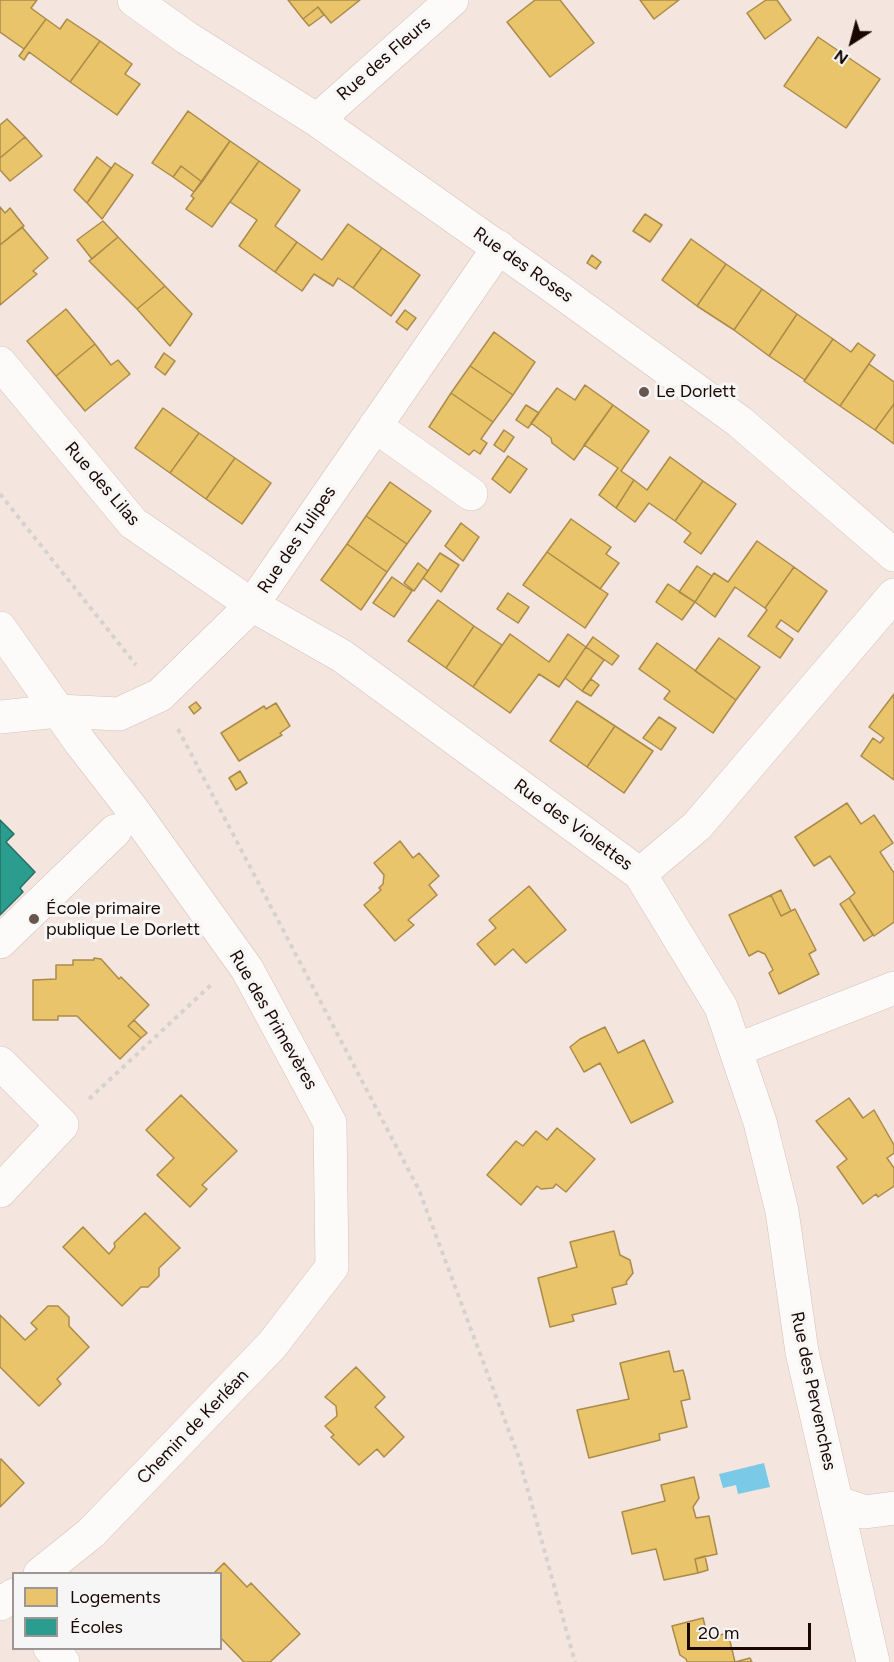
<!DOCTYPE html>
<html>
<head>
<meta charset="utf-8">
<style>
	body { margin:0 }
	#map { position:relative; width:894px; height:1662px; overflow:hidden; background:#f4e6df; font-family:Figtree,sans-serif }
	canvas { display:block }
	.legend { position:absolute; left:12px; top:1572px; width:210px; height:78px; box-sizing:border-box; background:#f6f6f6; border:2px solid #9e9694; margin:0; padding:8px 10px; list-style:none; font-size:18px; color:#1b0700 }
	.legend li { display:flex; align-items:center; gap:12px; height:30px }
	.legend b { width:30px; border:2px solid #9e9694 }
	.north { position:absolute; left:822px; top:12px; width:60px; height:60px; -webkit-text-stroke:4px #f6f6f6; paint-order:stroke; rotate:216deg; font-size:16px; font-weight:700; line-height:24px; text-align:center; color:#1b0700 }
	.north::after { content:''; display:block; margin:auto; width:21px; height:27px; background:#1b0700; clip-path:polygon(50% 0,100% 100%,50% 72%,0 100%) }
	.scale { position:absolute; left:687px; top:1623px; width:124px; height:27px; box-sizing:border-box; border:3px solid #1b0700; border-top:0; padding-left:8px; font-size:18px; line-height:21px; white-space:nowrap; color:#1b0700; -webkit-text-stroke:4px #f6f6f6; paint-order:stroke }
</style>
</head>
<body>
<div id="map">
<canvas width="894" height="1662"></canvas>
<ul class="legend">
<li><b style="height:16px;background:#e9c46a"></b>Logements</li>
<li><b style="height:16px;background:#2a9d8f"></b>Écoles</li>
</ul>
<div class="north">N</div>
<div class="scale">20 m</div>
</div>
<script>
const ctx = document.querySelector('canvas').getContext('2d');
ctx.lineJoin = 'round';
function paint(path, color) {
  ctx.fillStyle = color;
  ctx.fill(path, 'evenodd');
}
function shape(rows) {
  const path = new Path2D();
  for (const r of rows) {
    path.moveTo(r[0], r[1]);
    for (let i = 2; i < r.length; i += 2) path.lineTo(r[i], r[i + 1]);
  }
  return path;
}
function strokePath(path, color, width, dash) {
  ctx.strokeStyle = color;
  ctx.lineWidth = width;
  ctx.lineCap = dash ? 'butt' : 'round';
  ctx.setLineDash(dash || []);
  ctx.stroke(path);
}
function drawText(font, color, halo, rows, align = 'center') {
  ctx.font = font + ' Figtree,sans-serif';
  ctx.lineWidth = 6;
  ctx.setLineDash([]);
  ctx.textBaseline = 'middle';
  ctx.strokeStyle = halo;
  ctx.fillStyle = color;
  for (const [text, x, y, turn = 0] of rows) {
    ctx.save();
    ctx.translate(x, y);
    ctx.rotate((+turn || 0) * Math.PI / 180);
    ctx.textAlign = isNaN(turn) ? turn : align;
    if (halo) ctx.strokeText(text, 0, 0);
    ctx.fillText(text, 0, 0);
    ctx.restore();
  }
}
paint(shape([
	[764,1463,770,1487,738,1494,736,1485,723,1488,719,1474]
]), '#79c9e7');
const homes = shape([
	[0,0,37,0,31,8,46,19,24,49,0,32,0,0],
	[288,0,360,0,331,23,318,7,303,19,288,0],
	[535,0,560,0,594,43,550,77,507,22,535,0],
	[640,0,679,0,654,19,640,0],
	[766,0,777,0,791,20,765,39,747,13,766,0],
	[318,7,324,15,309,26,303,19,318,7],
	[46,19,60,29,67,19,100,41,70,82,29,52,24,60,19,56,46,19],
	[818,37,880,79,846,128,784,86,818,37],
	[100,41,132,64,125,74,140,84,117,115,70,82,100,41],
	[188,111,230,141,202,182,181,166,173,177,152,163,188,111],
	[7,119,25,137,0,158,0,125,7,119],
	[25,137,42,156,10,181,0,170,0,158,25,137],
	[230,141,259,161,212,227,186,209,194,198,191,196,230,141],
	[97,157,111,168,87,203,74,190,97,157],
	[259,161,300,190,275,226,297,242,275,272,239,246,257,220,230,202,259,161],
	[115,163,133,175,102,219,87,203,115,163],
	[181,166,202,182,194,192,173,177,181,166],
	[0,207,5,213,10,208,24,226,0,245,0,207],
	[645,214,662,225,650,242,633,231,645,214],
	[103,221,118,237,92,259,77,240,103,221],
	[348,224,382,248,353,288,338,278,333,286,314,274,302,291,275,272,297,242,322,260,348,224],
	[22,227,48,258,33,271,37,274,0,305,0,245,22,227],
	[118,237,165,286,137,309,89,261,118,237],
	[691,239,726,264,697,306,662,280,691,239],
	[382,248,420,275,391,316,353,288,382,248],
	[592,255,601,262,596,269,587,263,592,255],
	[726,264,762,289,734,330,697,306,726,264],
	[165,286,192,314,170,346,137,309,165,286],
	[762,289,797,314,769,356,734,330,762,289],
	[66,309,95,344,56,376,27,341,66,309],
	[405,310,416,318,407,330,396,322,405,310],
	[797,314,833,339,805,380,769,356,797,314],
	[494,332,535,362,513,395,470,366,494,332],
	[833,339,851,352,858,343,875,355,840,406,804,381,833,339],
	[95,344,111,365,118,360,130,374,85,411,56,376,95,344],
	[164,353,175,361,165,375,155,367,164,353],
	[869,364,894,382,894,404,875,430,840,406,869,364],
	[470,366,513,395,493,422,451,393,470,366],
	[585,385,613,405,574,460,552,443,551,438,531,423,557,388,575,400,585,385],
	[451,393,493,422,481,439,487,443,480,454,474,450,469,455,429,427,451,393],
	[894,404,894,444,875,430,894,404],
	[526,405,539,413,528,428,516,420,526,405],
	[613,405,649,431,621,471,634,480,616,508,599,495,618,468,584,445,613,405],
	[163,408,199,433,170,473,135,448,163,408],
	[504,430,514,437,504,452,494,445,504,430],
	[199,433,235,458,206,499,170,473,199,433],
	[508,456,527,469,510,493,492,479,508,456],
	[670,457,703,481,675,521,649,503,635,522,616,508,634,480,647,490,670,457],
	[235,458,271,483,242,524,206,499,235,458],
	[703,481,736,504,701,554,684,542,691,533,675,521,703,481],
	[390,482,431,511,407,544,366,516,390,482],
	[366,516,407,544,387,572,347,544,366,516],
	[571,519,611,547,606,554,619,563,600,589,547,552,571,519],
	[461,523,479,537,463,561,445,546,461,523],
	[757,541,794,567,765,608,735,587,715,617,695,602,714,573,728,582,757,541],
	[347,544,387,572,361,610,321,580,347,544],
	[547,552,608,594,585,628,523,585,547,552],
	[440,553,459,565,441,592,423,578,440,553],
	[418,563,428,571,414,591,404,583,418,563],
	[697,566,712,576,695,602,679,592,697,566],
	[794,567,827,591,798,632,781,620,776,627,793,639,780,658,748,636,767,610,765,608,794,567],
	[392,577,412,591,394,617,373,603,392,577],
	[668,584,695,602,682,620,656,602,668,584],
	[508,593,529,607,518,623,497,609,508,593],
	[438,600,474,626,446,668,408,641,438,600],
	[474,626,502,645,473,687,446,668,474,626],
	[510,634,549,662,568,634,586,647,559,687,539,674,510,713,473,687,510,634],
	[593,637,619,656,612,665,586,647,593,637],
	[719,638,760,667,736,700,695,671,719,638],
	[657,643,736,700,713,733,664,699,670,691,639,669,657,643],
	[586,647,604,660,582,691,565,678,586,647],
	[591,679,599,685,591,696,582,691,591,679],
	[894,694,894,780,861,756,873,738,880,743,884,738,869,727,894,694],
	[577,701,615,726,587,767,550,741,577,701],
	[196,702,201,708,194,714,189,707,196,702],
	[276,703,290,726,280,733,282,735,239,761,221,733,264,706,266,709,276,703],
	[659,717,676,728,661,750,643,738,659,717],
	[615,726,653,751,624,793,587,767,615,726],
	[240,771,247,783,236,790,229,778,240,771],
	[847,803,861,824,874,815,893,843,880,852,894,873,894,922,874,936,849,898,855,893,830,856,814,866,795,837,847,803],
	[400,841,413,858,419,853,439,876,429,885,437,895,408,920,414,925,395,941,364,905,381,890,379,888,383,884,384,875,374,863,400,841],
	[529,886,566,930,526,963,513,949,495,965,477,944,496,928,489,920,529,886],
	[781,890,791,911,781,916,771,895,781,890],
	[771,895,781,916,795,909,816,950,809,954,819,974,779,994,769,973,773,970,765,954,758,951,749,956,729,915,771,895],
	[849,898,873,935,864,941,840,904,849,898],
	[94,958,101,959,119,979,121,977,149,1005,128,1026,141,1038,120,1059,77,1016,58,1016,58,1020,33,1020,33,980,56,979,56,965,73,965,73,960,94,960,94,958],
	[134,1020,147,1033,141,1038,128,1026,134,1020],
	[605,1027,618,1053,644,1040,673,1102,631,1123,600,1063,584,1072,570,1047,580,1039,605,1027],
	[181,1095,237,1151,202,1185,207,1189,190,1207,157,1175,174,1158,146,1130,181,1095],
	[849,1098,863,1118,874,1110,894,1145,894,1153,887,1158,894,1168,894,1186,878,1197,876,1194,863,1204,837,1167,847,1159,816,1121,849,1098],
	[557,1128,595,1159,566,1192,556,1184,553,1188,541,1189,537,1186,521,1205,487,1175,516,1141,523,1146,536,1131,547,1140,557,1128],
	[145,1213,180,1248,159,1268,159,1276,148,1287,141,1287,122,1306,63,1247,83,1227,109,1254,115,1247,114,1243,145,1213],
	[614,1231,620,1255,630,1260,633,1273,626,1282,627,1284,612,1288,616,1304,572,1315,574,1321,550,1327,538,1278,577,1267,570,1242,614,1231],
	[48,1306,58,1306,69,1317,69,1326,89,1347,57,1379,61,1384,39,1406,0,1367,0,1315,25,1340,37,1329,31,1323,48,1306],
	[669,1351,674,1372,683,1370,685,1377,690,1399,681,1401,687,1427,659,1434,660,1440,589,1458,577,1410,629,1399,620,1363,669,1351],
	[356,1367,385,1397,375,1407,404,1437,384,1457,377,1449,359,1465,331,1437,334,1435,325,1426,337,1416,336,1406,325,1397,356,1367],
	[1,1459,24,1483,0,1507,0,1460,1,1459],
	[694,1477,699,1498,693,1507,696,1518,709,1516,717,1554,695,1559,698,1573,664,1580,656,1549,632,1554,622,1512,665,1501,661,1485,694,1477],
	[705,1556,708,1570,698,1573,695,1559,705,1556],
	[224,1563,247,1587,251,1583,300,1634,270,1662,244,1662,220,1637,220,1574,213,1574,224,1563],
	[703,1618,708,1638,728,1633,735,1662,750,1658,752,1662,687,1662,686,1659,680,1655,672,1626,703,1618]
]);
paint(homes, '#e9c46a');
strokePath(homes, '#ab8b4a', 1.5);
const schools = shape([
	[0,820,14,834,6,842,35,872,20,888,23,892,0,915,0,820]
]);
paint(schools, '#2a9d8f');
strokePath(schools, '#267064', 1.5);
const street = shape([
	[134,0,187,38,317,120,558,290,740,422,894,555],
	[317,120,452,0],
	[0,363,133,523,252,605,342,656,640,874,721,1007,760,1122,782,1211,802,1352,873,1662],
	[375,426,471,494],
	[0,628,80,742,135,813,247,969,330,1123,332,1267,272,1345,91,1533,40,1574],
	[0,717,58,711,119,714,160,695,252,605,499,247],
	[640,874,697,826,894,595],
	[0,942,115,831],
	[736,1050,894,988],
	[0,1063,62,1125,0,1191],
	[838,1503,865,1512,894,1508],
	[0,1604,14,1595],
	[50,1648,63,1662]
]);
strokePath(street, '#d4c2b9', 34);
strokePath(shape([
	[0,494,136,665],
	[178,729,419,1190,519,1458,575,1662],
	[89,1099,213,983]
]), '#d6d2cf', 4, [4.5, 4.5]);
strokePath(street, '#fdfbfa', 33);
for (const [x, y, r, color] of [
	[644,392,6,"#67554e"],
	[34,919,6,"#67554e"]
]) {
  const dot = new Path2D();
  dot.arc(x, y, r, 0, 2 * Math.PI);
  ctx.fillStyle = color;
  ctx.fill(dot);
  strokePath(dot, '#f6f6f6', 2);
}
drawText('18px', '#1b0700', '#f6f6f6', [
	["Rue des Fleurs",384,59,-41],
	["Rue des Roses",523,265,35],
	["Rue des Lilas",102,484,49],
	["Rue des Tulipes",297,540,-56],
	["Rue des Violettes",573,825,36],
	["Rue des Primevères",273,1020,60],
	["Rue des Pervenches",813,1391,78],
	["Chemin de Kerléan",193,1427,-46]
]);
drawText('18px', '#1b0700', '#f6f6f6', [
	["Le Dorlett",656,392],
	["École primaire",46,909],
	["publique Le Dorlett",46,930]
], 'left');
</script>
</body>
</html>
